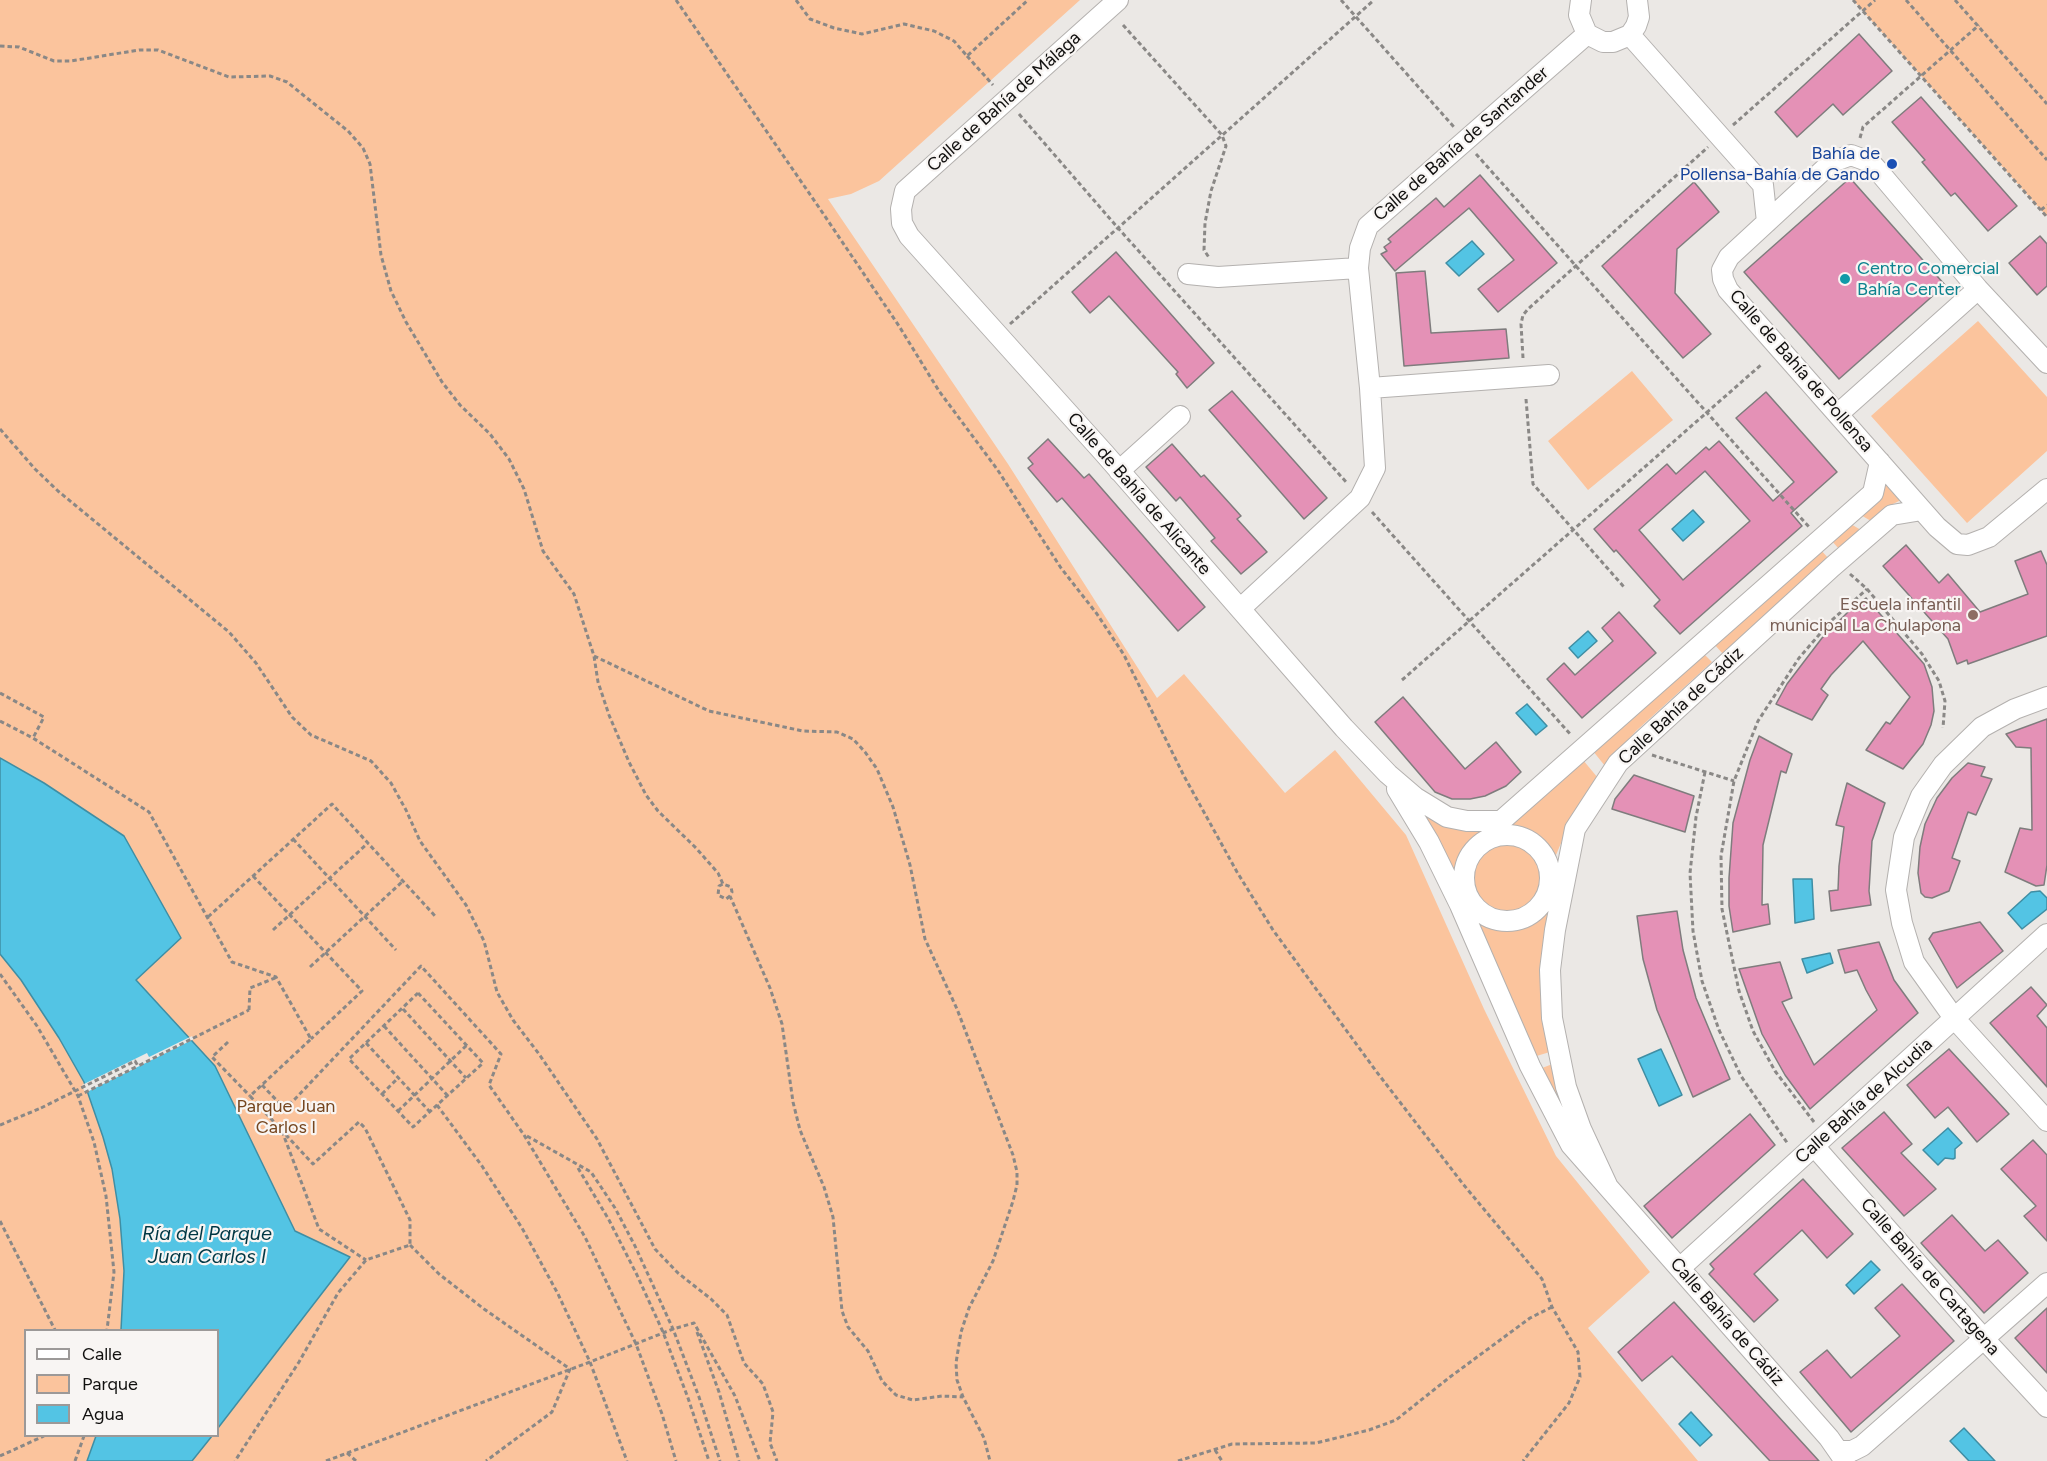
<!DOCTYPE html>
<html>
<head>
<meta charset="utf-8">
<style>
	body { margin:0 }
	#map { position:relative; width:2047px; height:1461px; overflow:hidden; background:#ebe8e5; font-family:Figtree,sans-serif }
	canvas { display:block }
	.legend { position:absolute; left:24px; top:1329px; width:195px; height:108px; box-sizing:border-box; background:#f8f5f3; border:2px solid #9c9998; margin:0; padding:8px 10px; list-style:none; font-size:18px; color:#11100f }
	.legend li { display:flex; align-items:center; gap:12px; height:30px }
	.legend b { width:30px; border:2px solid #9c9998 }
</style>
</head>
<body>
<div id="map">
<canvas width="2047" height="1461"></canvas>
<ul class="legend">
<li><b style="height:8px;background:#fff"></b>Calle</li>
<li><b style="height:16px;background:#fbc49d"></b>Parque</li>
<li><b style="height:16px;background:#53c4e4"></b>Agua</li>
</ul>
</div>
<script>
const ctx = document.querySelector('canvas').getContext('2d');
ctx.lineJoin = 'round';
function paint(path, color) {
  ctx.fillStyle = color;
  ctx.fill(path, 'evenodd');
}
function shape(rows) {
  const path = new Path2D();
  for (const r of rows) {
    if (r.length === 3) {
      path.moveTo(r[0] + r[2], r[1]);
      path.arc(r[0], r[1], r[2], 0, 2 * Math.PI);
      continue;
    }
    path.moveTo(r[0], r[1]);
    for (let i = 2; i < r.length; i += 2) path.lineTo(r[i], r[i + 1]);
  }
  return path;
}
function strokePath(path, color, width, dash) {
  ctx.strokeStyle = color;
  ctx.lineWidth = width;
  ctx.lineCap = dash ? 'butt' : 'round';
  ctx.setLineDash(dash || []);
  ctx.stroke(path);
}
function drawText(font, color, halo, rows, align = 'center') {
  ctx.font = font + ' Figtree,sans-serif';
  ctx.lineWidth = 4.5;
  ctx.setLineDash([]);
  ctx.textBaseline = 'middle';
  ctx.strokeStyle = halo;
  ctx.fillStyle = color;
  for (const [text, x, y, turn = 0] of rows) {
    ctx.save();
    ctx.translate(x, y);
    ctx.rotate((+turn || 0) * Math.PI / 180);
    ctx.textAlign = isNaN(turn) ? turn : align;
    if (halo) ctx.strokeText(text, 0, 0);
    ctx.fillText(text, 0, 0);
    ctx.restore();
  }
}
paint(shape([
	[0,0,1080,0,879,181,851,194,828,199,1008,464,1157,698,1184,674,1285,793,1335,750,1406,835,1484,1009,1556,1156,1650,1272,1588,1328,1698,1461,0,1461],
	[26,1330,218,1330,218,1436,26,1436],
	[1853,0,2047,0,2047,216,2041,210],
	[1978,321,2047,397,2047,451,1967,523,1871,416],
	[1632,371,1673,420,1588,490,1548,441],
	[1886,482,1901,500,1885,508,1871,521,1859,514,1877,498],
	[1849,523,1861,530,1839,549,1831,540],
	[1820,549,1829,559,1723,654,1714,644],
	[1703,653,1712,662,1636,731,1605,766,1593,751],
	[1583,760,1598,778,1564,836,1556,855,1552,857,1532,838,1513,830,1511,825],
	[1428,815,1480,828,1483,831,1484,833,1482,838,1469,849,1459,873,1456,874,1424,817],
	[1508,878,37],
	[1549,906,1551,908,1553,1051,1530,1058,1472,914,1476,914,1484,920,1494,924,1516,925,1532,919],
	[1555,1063,1581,1135,1537,1070]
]), '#fbc49d');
const water = shape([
	[1472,241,1484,254,1459,276,1446,263,1472,241],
	[1693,510,1704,522,1683,541,1672,529,1693,510],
	[1588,631,1597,641,1578,658,1569,648,1588,631],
	[1527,704,1547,726,1536,735,1516,713,1527,704],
	[0,758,44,783,124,836,181,938,136,980,215,1066,295,1231,350,1257,218,1428,218,1330,121,1330,124,1271,120,1219,112,1169,103,1137,84,1082,59,1038,21,980,0,954,0,758],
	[1793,879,1812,879,1814,919,1795,923,1793,879],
	[2040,891,2047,898,2047,909,2022,929,2008,913,2031,892,2040,891],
	[1830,953,1833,963,1807,973,1802,959,1830,953],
	[1661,1049,1682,1095,1659,1106,1638,1059,1661,1049],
	[1948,1128,1962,1143,1955,1149,1955,1158,1953,1159,1945,1158,1938,1165,1923,1150,1948,1128],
	[1871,1261,1880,1270,1854,1294,1846,1285,1871,1261],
	[1691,1412,1712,1435,1700,1446,1679,1424,1691,1412],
	[1964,1428,1995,1461,1969,1461,1950,1441,1964,1428],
	[96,1436,212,1436,192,1461,87,1461,96,1436]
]);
paint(water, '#53c4e4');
strokePath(water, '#3f8ea4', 1.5);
paint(shape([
	[192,1036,194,1039,85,1093,82,1085,147,1053,149,1057]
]), '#ebe8e5');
const building = shape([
	[1859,34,1892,71,1843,115,1833,104,1797,137,1775,112,1859,34],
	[1921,97,2017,206,1988,231,1955,193,1951,196,1922,162,1925,160,1892,122,1921,97],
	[1480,175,1557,263,1498,312,1478,289,1514,260,1469,208,1395,271,1381,254,1387,251,1384,247,1391,242,1388,239,1436,198,1444,207,1480,175],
	[1850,178,1945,285,1839,379,1744,272,1850,178],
	[1694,182,1719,212,1677,249,1675,293,1711,334,1683,358,1602,266,1694,182],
	[2040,236,2047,244,2047,286,2037,295,2009,263,2040,236],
	[1116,252,1214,363,1187,388,1176,374,1178,372,1109,296,1090,313,1072,292,1116,252],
	[1425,271,1431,333,1506,329,1509,358,1404,366,1396,273,1425,271],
	[1232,391,1327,498,1304,519,1209,410,1232,391],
	[1766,392,1837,472,1791,513,1802,526,1680,634,1654,606,1660,600,1616,550,1614,552,1594,529,1667,464,1676,474,1706,447,1709,450,1719,441,1773,501,1794,482,1736,418,1766,392],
	[1705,471,1750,521,1683,580,1639,530,1705,471],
	[1048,439,1084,478,1089,474,1205,607,1178,631,1062,498,1057,502,1028,468,1033,464,1028,458,1048,439],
	[1172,444,1201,477,1204,475,1241,516,1237,519,1267,552,1241,574,1211,541,1215,538,1180,497,1176,501,1146,467,1172,444],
	[1906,545,1939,583,1948,574,1980,612,2028,594,2015,561,2041,551,2047,565,2047,636,1968,664,1967,660,1957,664,1948,639,1883,566,1906,545],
	[1866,598,1924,664,1932,687,1934,711,1931,725,1923,744,1903,769,1866,750,1886,722,1890,724,1910,697,1863,641,1831,675,1821,689,1828,695,1812,720,1776,704,1787,684,1822,638,1853,607,1866,598],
	[1619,612,1656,653,1582,718,1547,679,1564,663,1575,675,1613,641,1602,628,1619,612],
	[1403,697,1465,769,1496,742,1521,772,1506,786,1485,796,1470,799,1452,799,1435,792,1375,722,1403,697],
	[2047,719,2047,865,2044,885,2036,886,2005,872,2020,828,2032,830,2031,748,2016,747,2006,734,2047,719],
	[1759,736,1792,754,1786,773,1781,771,1763,845,1762,905,1768,904,1770,924,1733,932,1729,906,1729,878,1733,823,1750,760,1759,736],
	[1968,763,1985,767,1981,776,1992,779,1976,815,1968,812,1952,858,1960,861,1949,891,1932,898,1925,897,1921,893,1918,873,1920,847,1925,824,1937,798,1952,778,1968,763],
	[1634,775,1694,796,1685,832,1612,809,1615,799,1634,775],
	[1847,783,1885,803,1872,841,1869,891,1871,905,1831,911,1829,891,1838,890,1839,866,1844,827,1836,825,1847,783],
	[1677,911,1683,950,1696,998,1730,1079,1693,1097,1657,1010,1643,959,1637,916,1677,911],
	[1980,922,2003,951,1957,988,1929,939,1933,933,1980,922],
	[1879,942,1894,980,1918,1013,1810,1109,1785,1075,1762,1034,1739,969,1780,962,1792,998,1782,1002,1814,1065,1877,1010,1866,990,1857,970,1845,973,1838,950,1879,942],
	[2031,987,2047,1005,2037,1016,2047,1028,2047,1087,1990,1023,2031,987],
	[1949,1049,2009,1114,1977,1142,1948,1107,1935,1118,1907,1085,1949,1049],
	[1884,1112,1912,1144,1901,1153,1936,1189,1904,1216,1842,1148,1884,1112],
	[1750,1114,1775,1145,1672,1238,1644,1206,1750,1114],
	[2033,1140,2047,1155,2047,1241,2024,1216,2036,1206,2001,1169,2033,1140],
	[1803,1179,1853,1234,1827,1258,1802,1230,1754,1274,1778,1300,1754,1322,1709,1274,1714,1269,1710,1264,1803,1179],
	[1952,1215,1985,1251,1998,1240,2028,1273,1984,1313,1921,1243,1952,1215],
	[1902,1284,1954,1341,1851,1432,1800,1372,1827,1350,1851,1378,1900,1336,1875,1308,1902,1284],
	[1674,1302,1819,1461,1770,1461,1672,1356,1642,1381,1618,1352,1674,1302],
	[2047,1308,2047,1373,2015,1338,2047,1308]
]);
paint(building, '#e491b6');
strokePath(building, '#7f7c7d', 1.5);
const minor = shape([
	[1118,0,905,191,901,209,902,223,909,236,1104,453,1344,728,1388,774,1416,798,1447,817,1467,821,1501,821],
	[1581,0,1579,15,1587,34,1603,42,1613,42,1630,35,1636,26,1639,17,1637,0],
	[1630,35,1763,185,1767,222],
	[1188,274,1218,277,1358,268],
	[2047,363,1978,289,1880,173,1870,162,1851,155,1832,162,1729,257,1722,270,1723,279,1728,290,1937,527,1957,544,1968,545,1989,537,2047,489],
	[1370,388,1549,375],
	[1838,414,1978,289],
	[1119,471,1180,416],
	[1241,608,1360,498,1375,468,1370,388,1358,268,1360,248,1368,226,1587,34],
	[2047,697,2015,709,1982,727,1943,765,1921,796,1904,837,1896,890,1902,923,1914,962,1954,1018,2047,1121],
	[1397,789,1429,842,1460,905,1530,1066,1571,1145,1829,1438,1845,1461],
	[1501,821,1873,493,1880,462],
	[1507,878,43],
	[1814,1146,1984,1339,2047,1407],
	[1607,1185,1581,1129,1566,1087,1552,1018,1550,970,1555,930,1575,829,1618,763,1832,567,1892,515,1922,510],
	[1680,1268,2047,934],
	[1840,1451,1852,1451,1862,1446,2047,1283]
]);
strokePath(minor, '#b4b1af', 22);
strokePath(shape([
	[676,0,818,206,899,326,939,391,997,469,1061,568,1097,614,1124,655,1184,776,1237,872,1273,930,1376,1071,1463,1184,1542,1279,1552,1307,1578,1352,1580,1377,1569,1403,1523,1461],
	[796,0,810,19,834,28,862,34,904,24,934,31,954,41,967,56,1028,0],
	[1341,0,1454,127],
	[1853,0,2047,217],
	[1906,0,2047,160],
	[1955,0,2047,104],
	[1123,25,1222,135,1226,146,1211,191,1205,223,1204,250,1210,259],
	[0,46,19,47,54,61,71,61,139,50,158,50,229,77,270,76,287,82,348,131,363,148,370,164,381,255,391,291,406,322,442,382,460,405,490,434,509,459,524,489,543,551,574,594,594,656,598,682,609,715,629,762,646,795,658,811,696,848,718,873,723,884],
	[967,56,993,85],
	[1019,114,1118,228,1347,483],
	[1733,125,1875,0],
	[1860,138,1863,127,1979,25],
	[1476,154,1809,527],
	[2041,210,2047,205],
	[1010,324,1374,0],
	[1523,358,1521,324,1523,315,1528,309,1708,147],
	[1526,399,1533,484,1624,587],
	[0,429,35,469,58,491,229,632,256,663,292,717,311,735,371,761,391,783,406,810,420,841,466,905,484,941,497,992,513,1020,539,1054,597,1139,655,1249,678,1273,711,1299,727,1315,744,1363,763,1384,773,1412,770,1443,777,1461],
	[1372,512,1571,735],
	[1850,574,1867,589,1922,654,1939,681,1945,701,1943,728],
	[594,656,709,711,803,731,837,732,853,739,865,752,877,769,893,807,910,865,925,939,957,1009,1013,1155,1017,1172,1017,1185,1013,1201,993,1261,969,1308,961,1332,956,1363,957,1380,963,1397,984,1438,990,1461],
	[1402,680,1762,364],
	[0,693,44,717,33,738],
	[0,721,33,738,149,812,232,962,276,977,311,1039,250,1096,313,1164,359,1122,365,1128,410,1220,410,1245,366,1260,338,1293,299,1362,235,1461],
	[1652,755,1734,781],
	[1705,772,1696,817,1690,873,1693,931,1702,981,1719,1030,1741,1076,1788,1144],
	[293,839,396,950],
	[253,876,362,991,311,1039],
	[730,896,726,899,718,895,719,886,723,884,731,887,732,892,730,896,770,988,782,1024,793,1102,800,1130,824,1187,833,1217,842,1311,848,1327,868,1351,882,1381,896,1395,913,1400,942,1396,963,1397],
	[208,917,332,804,436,917],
	[273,930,368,843],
	[310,967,403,881],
	[0,974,37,1026,78,1096,94,1142,106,1196,114,1272,107,1330],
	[418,993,483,1063,413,1127,349,1059,418,993],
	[403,1009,466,1078],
	[249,1010,250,988,275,978],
	[384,1026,448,1096],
	[228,1042,212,1057,250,1096],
	[366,1043,430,1112],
	[262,1085,284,1108,295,1099,421,966,501,1054,489,1085,524,1135,585,1237,636,1344,662,1414,676,1461],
	[382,1094,398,1078],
	[437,1105,482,1166,522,1228,558,1294,590,1362,627,1461],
	[398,1111,467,1045],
	[1814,1122,1775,1071,1753,1031,1739,991,1722,909,1721,856,1734,781,1758,721,1799,658,1831,621,1867,589],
	[0,1125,41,1108],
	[282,1131,319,1229,366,1260],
	[527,1136,591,1172,615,1208,635,1246,673,1329,699,1397,720,1461],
	[578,1168,609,1220,637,1275,663,1332,688,1398,709,1461],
	[0,1221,55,1330],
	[410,1245,439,1274,484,1309,570,1369,552,1412,486,1461],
	[697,1332,719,1392,739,1461],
	[1215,1450,1222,1461],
	[347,1453,356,1461],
	[0,1456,44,1436],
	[75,1461,84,1436],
	[326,1461,590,1362,673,1329,694,1323,735,1396,760,1461],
	[1178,1461,1232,1444,1316,1443,1369,1430,1396,1420,1450,1377,1530,1318,1552,1307]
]), '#8a8886', 3, [4.5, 3]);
strokePath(minor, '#fff', 20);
strokePath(shape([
	[78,1096,138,1066],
	[41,1108,135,1061,138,1066,249,1010]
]), '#8a8886', 3, [4.5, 3]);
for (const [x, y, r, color] of [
	[1892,164,6,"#1a4fb4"],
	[1845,279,6,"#0f9aa8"],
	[1973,615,6,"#8d6e63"]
]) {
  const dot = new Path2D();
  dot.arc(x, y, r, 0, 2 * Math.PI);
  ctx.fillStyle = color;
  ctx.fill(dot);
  strokePath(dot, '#f8f5f3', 2);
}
drawText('18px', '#11100f', '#f8f5f3', [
	["Calle de Bahía de Málaga",1004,102,-42],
	["Calle de Bahía de Santander",1461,144,-41],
	["Calle de Bahía de Pollensa",1801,371,49],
	["Calle de Bahía de Alicante",1139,494,49],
	["Calle Bahía de Cádiz",1681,706,-43],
	["Calle Bahía de Alcudia",1864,1101,-42],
	["Calle Bahía de Cartagena",1930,1277,49],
	["Calle Bahía de Cádiz",1727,1322,49]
]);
drawText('18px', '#164399', '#f8f5f3', [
	["Bahía de",1880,154],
	["Pollensa-Bahía de Gando",1880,175]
], 'right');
drawText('18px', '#0d838f', '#f8f5f3', [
	["Centro Comercial",1857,269],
	["Bahía Center",1857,290]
], 'left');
drawText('18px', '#785e54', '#f8f5f3', [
	["Escuela infantil",1961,605],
	["municipal La Chulapona",1961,626]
], 'right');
drawText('18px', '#76461f', '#f8f5f3', [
	["Parque Juan",286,1107],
	["Carlos I",286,1128]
]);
drawText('italic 20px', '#003744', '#f8f5f3', [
	["Ría del Parque",207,1234],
	["Juan Carlos I",207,1257]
]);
</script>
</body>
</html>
